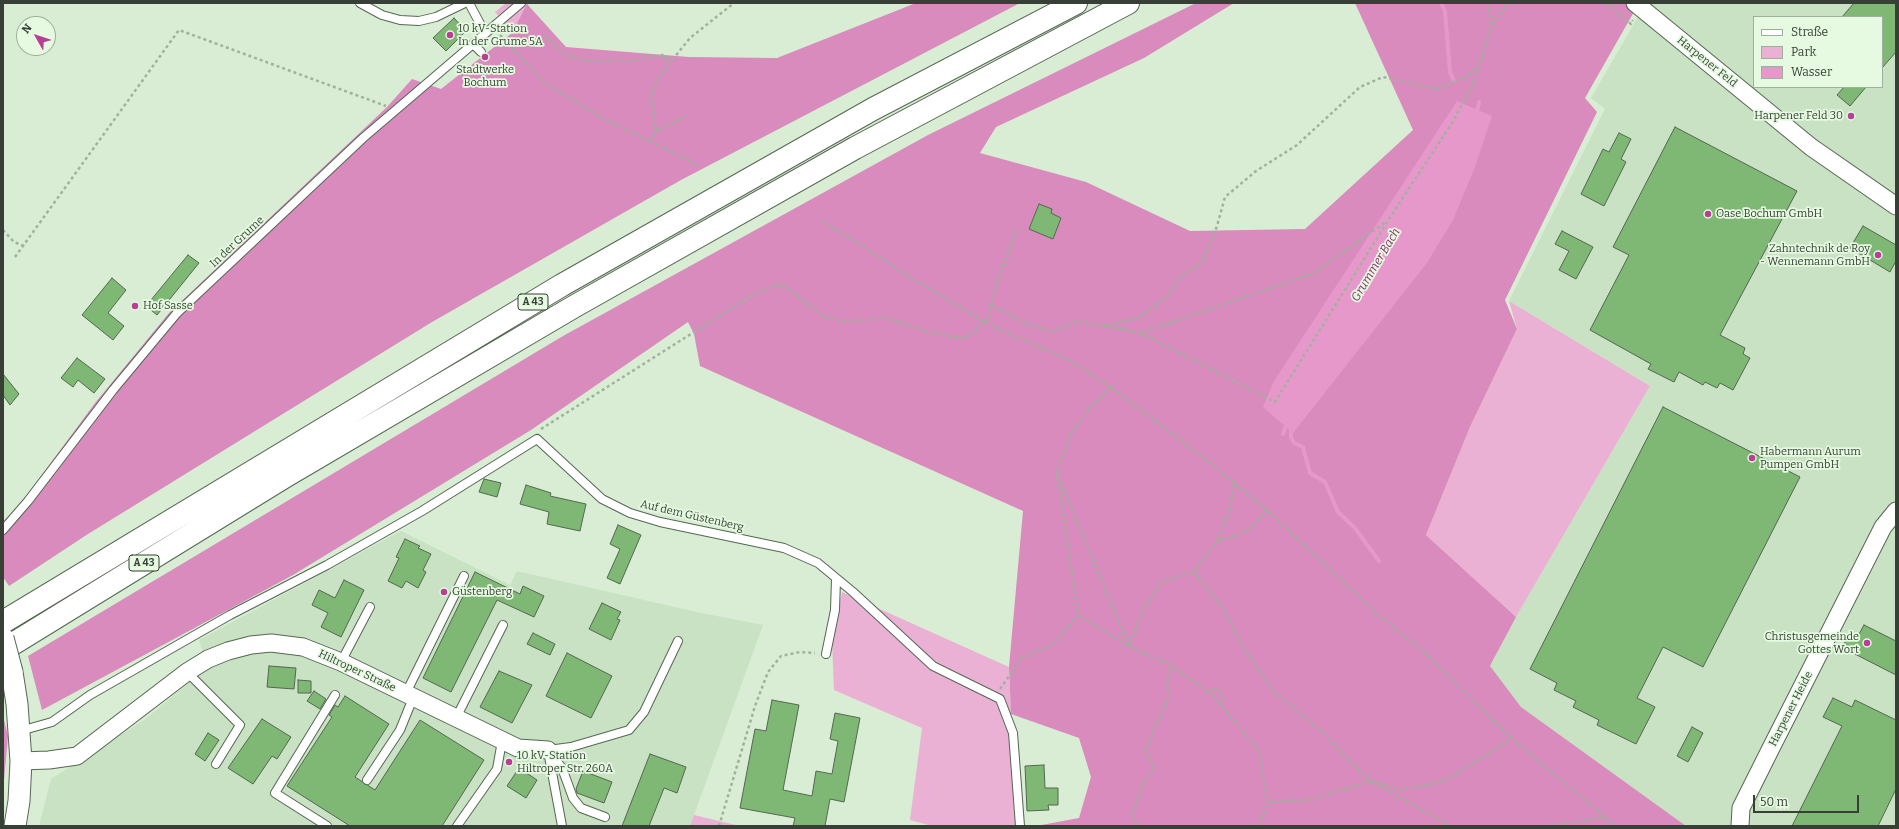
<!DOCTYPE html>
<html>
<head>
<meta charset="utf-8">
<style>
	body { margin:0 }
	#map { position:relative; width:1899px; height:829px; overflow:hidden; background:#d8edd4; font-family:Bitter,serif }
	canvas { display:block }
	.frame { position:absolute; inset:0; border:4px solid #373f36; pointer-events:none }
	.legend { position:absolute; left:1753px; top:16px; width:130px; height:72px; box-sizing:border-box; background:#e5fae1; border:1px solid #9faf9d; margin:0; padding:5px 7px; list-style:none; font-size:12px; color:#373f36 }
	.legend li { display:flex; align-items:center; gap:8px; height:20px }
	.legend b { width:20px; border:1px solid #9faf9d }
	.north { position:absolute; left:16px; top:16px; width:40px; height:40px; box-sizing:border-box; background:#e5fae1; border:1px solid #9faf9d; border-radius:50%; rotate:309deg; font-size:11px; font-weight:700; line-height:16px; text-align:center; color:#373f36 }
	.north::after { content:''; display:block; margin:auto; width:14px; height:18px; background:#b83f94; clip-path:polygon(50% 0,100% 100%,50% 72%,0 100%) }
	.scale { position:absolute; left:1753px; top:795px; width:106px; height:18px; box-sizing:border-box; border:2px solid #373f36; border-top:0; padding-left:5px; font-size:12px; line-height:14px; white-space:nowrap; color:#373f36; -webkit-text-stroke:3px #e5fae1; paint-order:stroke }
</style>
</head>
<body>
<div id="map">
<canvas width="1899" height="829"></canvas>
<div class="frame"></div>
<ul class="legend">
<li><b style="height:5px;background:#fff"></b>Straße</li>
<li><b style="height:11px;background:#ebb1d5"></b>Park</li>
<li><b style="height:11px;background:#e798ca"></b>Wasser</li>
</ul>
<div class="north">N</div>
<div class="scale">50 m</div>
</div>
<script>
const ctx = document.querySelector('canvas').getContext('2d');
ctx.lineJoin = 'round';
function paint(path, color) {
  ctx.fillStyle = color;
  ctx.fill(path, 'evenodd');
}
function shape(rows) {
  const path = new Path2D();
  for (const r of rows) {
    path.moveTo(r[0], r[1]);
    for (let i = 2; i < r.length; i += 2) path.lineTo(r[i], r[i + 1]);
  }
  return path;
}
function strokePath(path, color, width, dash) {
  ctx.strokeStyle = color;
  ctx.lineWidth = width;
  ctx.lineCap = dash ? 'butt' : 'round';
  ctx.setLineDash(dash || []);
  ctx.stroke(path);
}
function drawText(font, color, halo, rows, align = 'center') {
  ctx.font = font + ' Bitter,serif';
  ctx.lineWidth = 3.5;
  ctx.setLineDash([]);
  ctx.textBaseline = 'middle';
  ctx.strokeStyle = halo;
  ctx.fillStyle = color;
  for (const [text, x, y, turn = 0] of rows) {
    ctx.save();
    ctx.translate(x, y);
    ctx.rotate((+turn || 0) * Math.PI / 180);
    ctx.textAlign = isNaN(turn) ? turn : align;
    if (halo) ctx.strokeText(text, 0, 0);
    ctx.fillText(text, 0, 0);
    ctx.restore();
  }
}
paint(shape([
	[1646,3,1896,3,1896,826,1686,826,1521,707,1490,667,1516,617,1650,386,1509,301,1605,109,1591,98],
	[1754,17,1882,17,1882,87,1754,87],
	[401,531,510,585,517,571,701,613,763,625,690,826,39,826,51,779,144,720,208,667,199,640]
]), '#c8e2c3');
paint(shape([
	[506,3,529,3,513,33,495,12],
	[1509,301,1650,386,1516,617,1426,535,1470,427,1517,329],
	[842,592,1009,667,1016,826,932,826,910,820,922,728,834,690,832,641],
	[694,815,740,826,690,826]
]), '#ebb1d5');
paint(shape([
	[916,3,1020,3,681,180,432,322,88,534,9,586,3,577,3,522,24,499,95,403,169,313,387,107,412,79,441,89,512,33,527,4,566,47,689,57,777,58],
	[1196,3,1234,3,1144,58,996,127,980,153,1086,182,1190,231,1305,229,1413,130,1355,3,1639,3,1585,98,1597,112,1505,300,1517,329,1470,427,1426,535,1516,617,1490,666,1521,707,1686,826,1036,826,1079,818,1091,777,1079,738,1011,714,1009,667,1023,511,700,366,694,334,688,322,531,430,293,575,42,710,28,656,563,336,928,135],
	[3,716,8,736,3,792]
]), '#d88bbc');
paint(shape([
	[1457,101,1492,116,1475,167,1453,220,1427,263,1293,433,1263,407,1274,381]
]), '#e798ca');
strokePath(shape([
	[1441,3,1445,11,1450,72,1454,81],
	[1476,115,1479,102],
	[1291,427,1291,437,1294,443,1303,447,1310,473,1325,482,1338,512,1355,528,1379,561],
	[1283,434,1287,422]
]), '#e798ca', 4);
const building = shape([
	[1854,3,1896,3,1896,52,1882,68,1882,17,1842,17,1854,3],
	[454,18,466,31,446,51,433,38,454,18],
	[1844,87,1866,87,1850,106,1837,95,1844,87],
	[1675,127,1797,191,1720,335,1745,348,1743,354,1750,358,1733,390,1720,383,1717,388,1705,382,1703,385,1679,372,1674,382,1648,369,1651,364,1590,330,1629,255,1613,247,1675,127],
	[1619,133,1631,139,1621,159,1626,162,1604,206,1581,194,1603,149,1609,152,1619,133],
	[1039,204,1052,209,1051,213,1061,218,1053,239,1029,229,1039,204],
	[1863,226,1896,245,1896,261,1890,272,1850,248,1863,226],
	[1562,231,1593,247,1576,279,1559,270,1569,251,1555,244,1562,231],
	[188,255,199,263,157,315,146,306,188,255],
	[112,278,126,290,108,313,124,326,113,340,82,315,112,278],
	[77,358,105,379,94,393,78,380,73,387,61,378,77,358],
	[3,374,19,394,10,405,3,395,3,374],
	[1663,407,1800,477,1703,667,1663,647,1637,698,1655,707,1636,744,1597,725,1599,720,1573,707,1576,701,1554,690,1557,683,1530,669,1663,407],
	[484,479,501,483,497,497,479,492,484,479],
	[526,485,551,493,550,496,586,504,580,531,547,524,549,512,520,504,526,485],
	[618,525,641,535,620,584,607,578,620,549,610,544,618,525],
	[405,539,420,546,418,548,431,554,423,570,426,572,418,588,406,581,402,588,388,581,399,558,396,557,405,539],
	[475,572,520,594,523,586,544,596,534,617,497,600,451,692,423,678,475,572],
	[344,580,364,590,341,637,321,627,328,613,312,605,319,590,335,598,344,580],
	[602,603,621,612,617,619,620,620,611,640,589,629,602,603],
	[1864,625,1896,641,1896,675,1851,652,1853,648,1844,644,1849,634,1857,638,1864,625],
	[533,633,555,644,550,655,527,644,533,633],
	[567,653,612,676,591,718,546,696,567,653],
	[269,666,296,668,294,689,267,687,269,666],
	[499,671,532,685,512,723,480,707,499,671],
	[298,680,311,681,311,693,298,693,298,680],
	[314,691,326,699,320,709,307,701,314,691],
	[345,696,389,724,355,777,375,790,420,720,484,760,442,826,350,826,287,786,332,717,329,715,335,705,338,707,345,696],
	[1833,698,1852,707,1855,700,1896,720,1896,789,1878,826,1792,826,1842,726,1823,717,1833,698],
	[772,700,799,705,783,790,812,796,816,771,832,774,838,741,830,739,835,713,860,718,844,802,830,799,825,826,793,826,795,818,740,808,755,729,766,731,772,700],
	[262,719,291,737,277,759,272,756,253,784,228,768,262,719],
	[1692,727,1703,733,1688,762,1677,756,1692,727],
	[208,733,219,740,205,761,195,754,208,733],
	[650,754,686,767,677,793,664,788,649,826,622,826,650,754],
	[1044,765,1045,788,1058,788,1058,805,1048,805,1049,810,1027,811,1025,766,1044,765],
	[519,768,537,780,526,798,507,786,519,768],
	[583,771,612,782,604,803,577,793,576,789,583,771]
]);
paint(building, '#7eb874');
strokePath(building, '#556752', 1);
const service = shape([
	[360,3,382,15,400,20,419,21,436,17,465,3],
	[469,3,485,33],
	[473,44,481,52],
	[3,530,28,501,113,390,177,313,363,138,521,3],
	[826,654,835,610,836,579],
	[341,662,370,607],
	[187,672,240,725,216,764],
	[406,693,464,576],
	[456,718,503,625],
	[20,731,52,722,90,695,230,615,327,565,422,511,537,439,602,499,630,513,660,522,784,548,818,563,853,592,933,666,1000,699,1013,733,1020,826],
	[548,750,571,747,629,730,644,712,678,641],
	[548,750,562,768,573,798,581,808,605,817],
	[548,751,562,826],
	[367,780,400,730,413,698],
	[327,826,275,793,335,695],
	[457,826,497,769,502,741]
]);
const minor = shape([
	[1635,3,1811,147,1896,206],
	[21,761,49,760,77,756,187,672,208,659,228,651,251,645,271,643,303,647,341,662,518,748,548,750],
	[1740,826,1741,808,1770,750,1883,527,1896,511]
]);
const tertiary = shape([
	[12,672,17,704,21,761,19,801,15,826]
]);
const motorway = shape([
	[3,622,562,285,873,109,1076,3],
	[3,650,286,476,575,306,855,148,1128,3]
]);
strokePath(service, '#556752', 10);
strokePath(minor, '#556752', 19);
strokePath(tertiary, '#556752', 23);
strokePath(motorway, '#556752', 24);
strokePath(shape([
	[1488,3,1492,26],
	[1606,3,1631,24,1633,20],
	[500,35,545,83,561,93,606,120,700,166],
	[544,35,569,57,591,61,612,60,631,61,662,55,673,59,690,38,734,3],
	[656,131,651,98,653,88,659,77,671,63,662,58,662,55],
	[650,143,656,131,686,116],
	[822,222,849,237,916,281,994,327,1067,359,1111,387,1209,462,1267,510,1377,614,1426,654,1512,739,1616,826],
	[3,230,14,242,24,246],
	[15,257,179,30,386,106],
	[991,305,1025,323,1052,332,1077,321,1141,333,1314,273,1387,221],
	[1105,326,1138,318,1168,296,1179,278,1203,262,1217,226,1225,197,1256,171,1297,145,1360,87,1383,77,1437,89,1466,77,1478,67],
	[1141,333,1275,402,1389,219,1452,123,1473,84,1492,26,1508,3],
	[541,429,724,313,753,295,776,285,784,286,823,316,843,322,886,318,922,330,964,339,979,328,988,317,997,283,1017,229],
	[1058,476,1129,646],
	[1267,510,1254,525,1237,536,1218,540,1194,572,1163,581,1144,608,1129,646,1171,665,1212,695,1258,749,1268,802],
	[1218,539,1229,512,1234,483],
	[1194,572,1222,607,1242,645,1273,691,1320,730,1370,781,1309,800,1268,802,1258,826],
	[1078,615,1129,646],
	[1000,689,1022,658,1055,643,1078,615,1057,471,1072,432,1089,409,1111,387],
	[1209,693,1214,689,1220,691,1223,698,1221,706],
	[1370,781,1401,790,1437,783,1456,774,1512,739],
	[1374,783,1451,826],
	[719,826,755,706,768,672,781,656,800,652,815,653],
	[1138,826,1132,816,1142,786,1154,767,1145,750,1169,696,1167,683,1171,665],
	[1547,826,1605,817]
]), '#a0b19d', 2.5, [3, 3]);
strokePath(service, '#fff', 8);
strokePath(minor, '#fff', 17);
strokePath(tertiary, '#fff', 21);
strokePath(motorway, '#fff', 22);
const tertiaryBridge = shape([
	[3,638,12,672]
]);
strokePath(tertiaryBridge, '#556752', 23, []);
strokePath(tertiaryBridge, '#fff', 21);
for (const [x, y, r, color] of [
	[450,35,4,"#b83f94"],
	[485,57,4,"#b83f94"],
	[1851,116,4,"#b83f94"],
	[1708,214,4,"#b83f94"],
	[1878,255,4,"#b83f94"],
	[135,306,4,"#b83f94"],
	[1752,458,4,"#b83f94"],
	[444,592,4,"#b83f94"],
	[1867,643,4,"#b83f94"],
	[509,762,4,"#b83f94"]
]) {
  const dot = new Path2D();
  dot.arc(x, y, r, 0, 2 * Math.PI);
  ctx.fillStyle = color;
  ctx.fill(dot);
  strokePath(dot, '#e5fae1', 1.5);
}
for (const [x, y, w] of [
	[533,302,30],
	[144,563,30]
]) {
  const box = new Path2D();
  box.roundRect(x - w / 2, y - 8, w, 16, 3);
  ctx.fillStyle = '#e5fae1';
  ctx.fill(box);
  strokePath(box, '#373f36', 1);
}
drawText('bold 10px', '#373f36', null, [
	["A 43",533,302],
	["A 43",144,563]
]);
drawText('11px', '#373f36', '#e5fae1', [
	["10 kV-Station",458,29],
	["In der Grume 5A",458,42],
	["Stadtwerke",485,70,"center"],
	["Bochum",485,83,"center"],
	["Harpener Feld 30",1843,116,"right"],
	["Oase Bochum GmbH",1716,214],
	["Zahntechnik de Roy",1870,249,"right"],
	["- Wennemann GmbH",1870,262,"right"],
	["Hof Sasse",143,306],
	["Habermann Aurum",1760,452],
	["Pumpen GmbH",1760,465],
	["Güstenberg",452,592],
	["Christusgemeinde",1859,637,"right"],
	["Gottes Wort",1859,650,"right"],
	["10 kV-Station",517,756],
	["Hiltroper Str. 260A",517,769]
], 'left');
drawText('11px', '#373f36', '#e5fae1', [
	["Harpener Feld",1707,62,39],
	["In der Grume",237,242,-43],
	["Auf dem Güstenberg",692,516,13],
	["Hiltroper Straße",357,671,25],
	["Harpener Heide",1791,709,-63]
]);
drawText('italic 12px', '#892f6e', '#e5fae1', [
	["Grummer Bach",1376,265,-59]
]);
</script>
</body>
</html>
